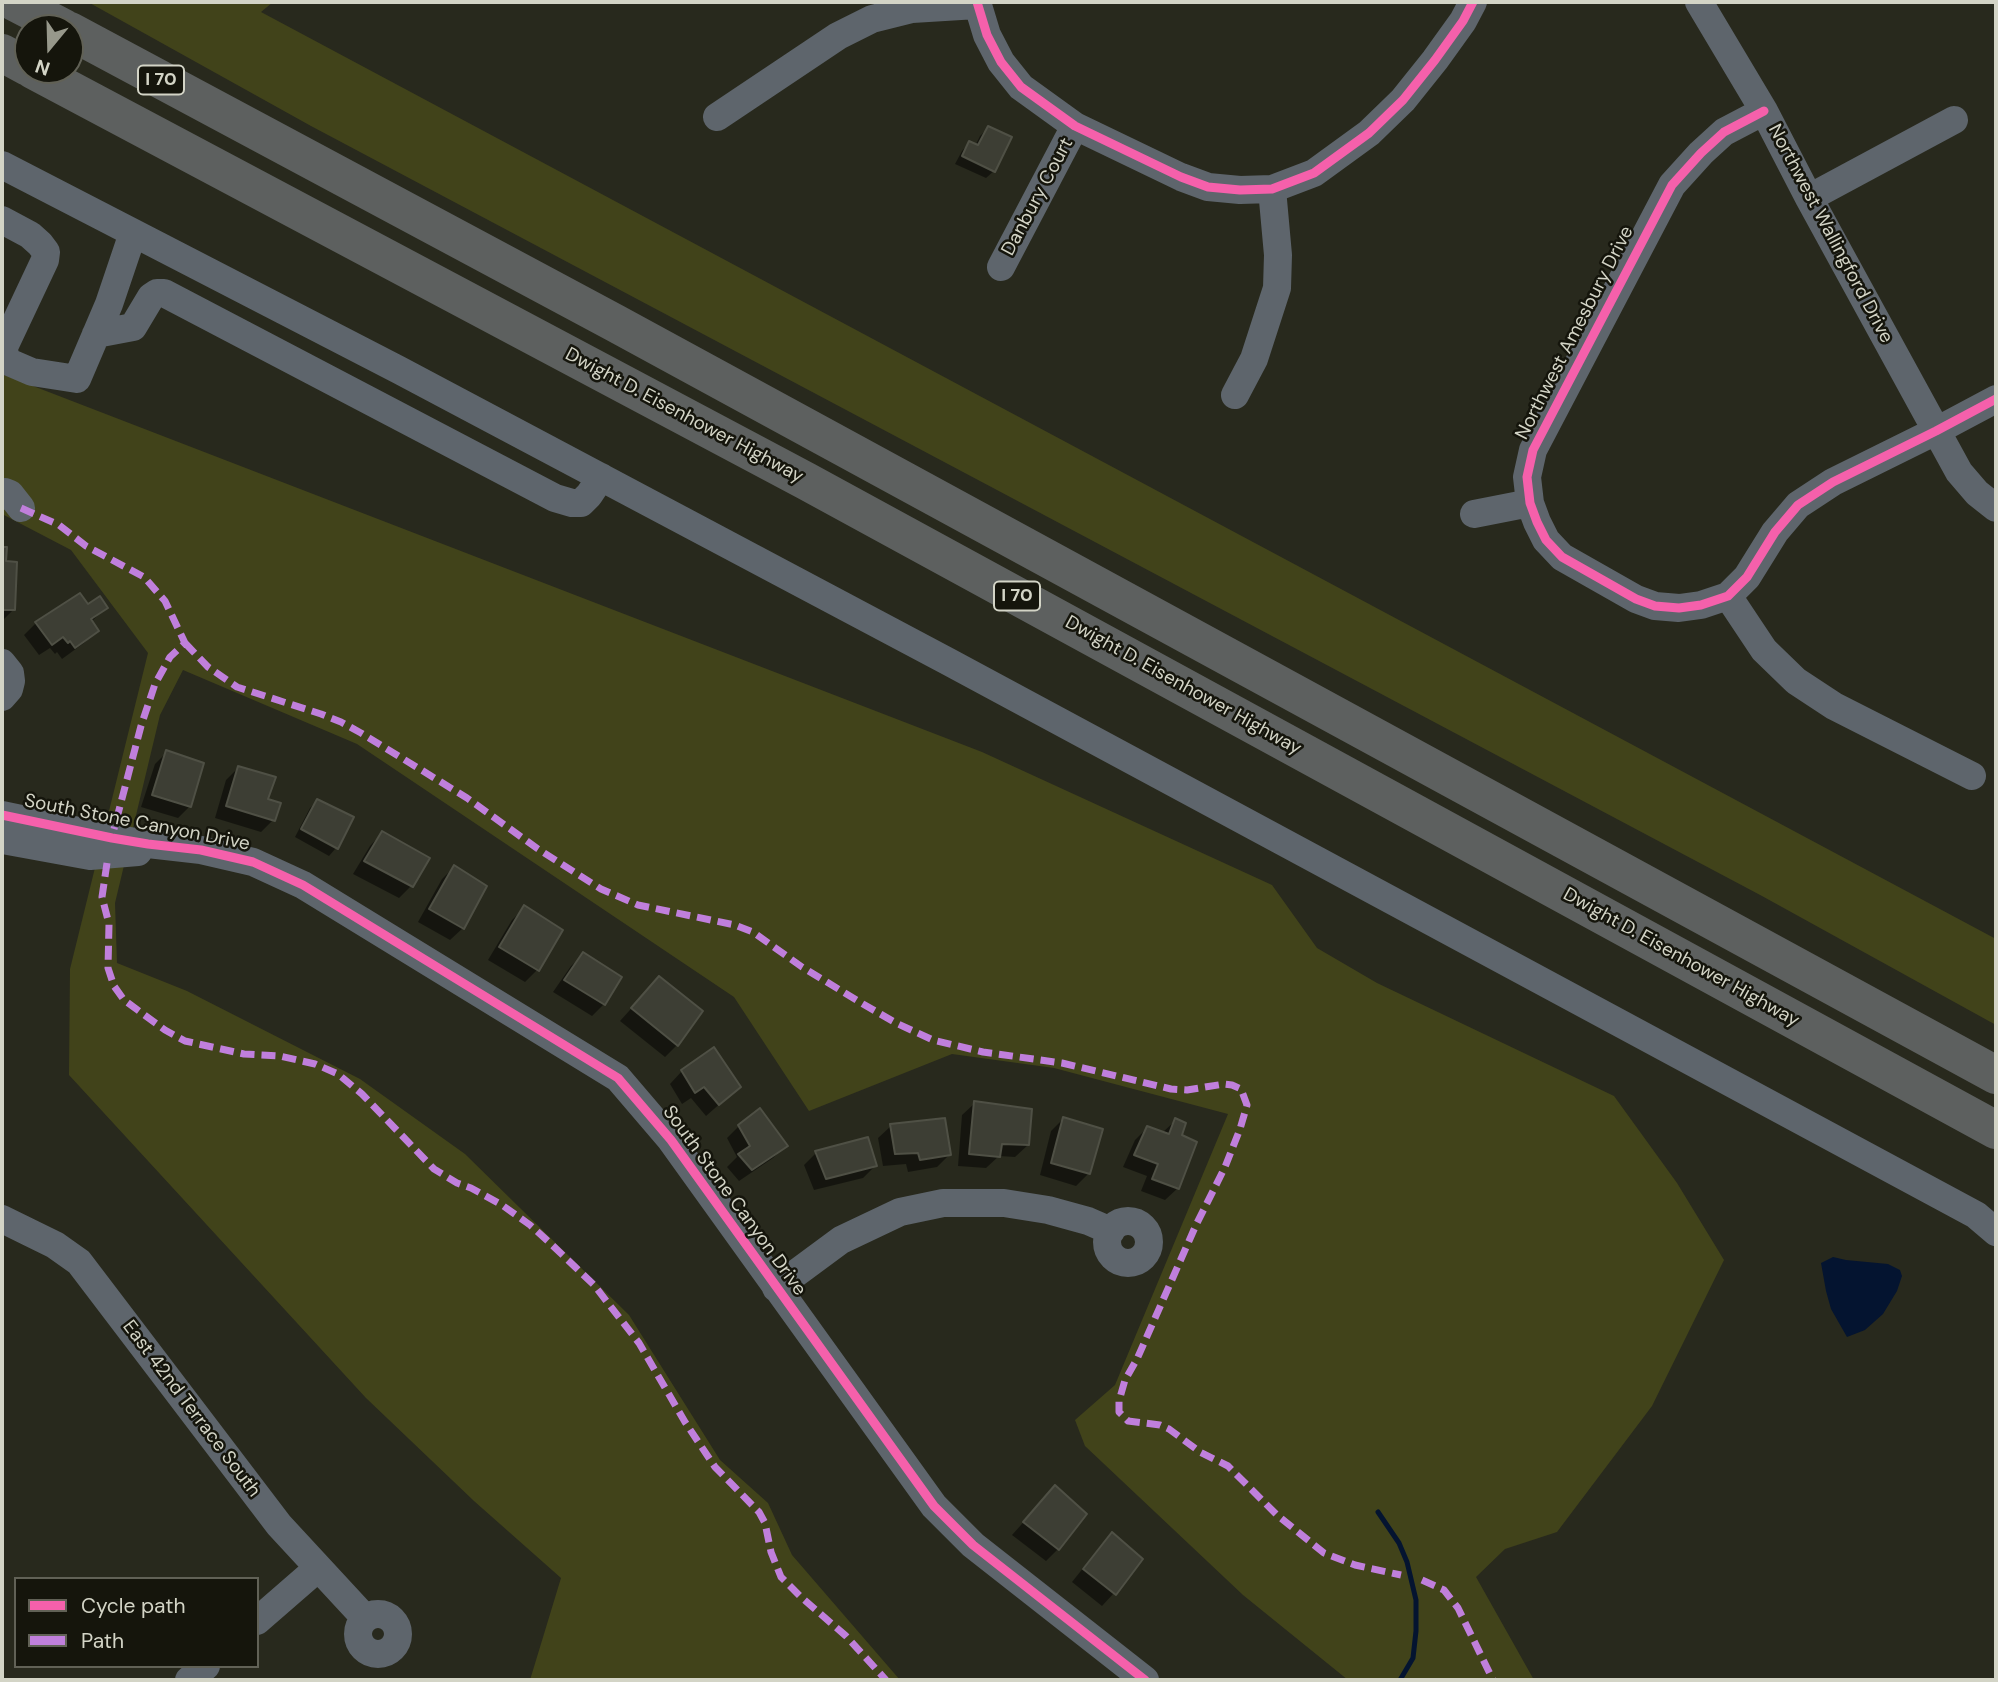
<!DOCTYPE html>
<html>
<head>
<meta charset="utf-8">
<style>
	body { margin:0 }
	#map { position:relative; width:1998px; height:1682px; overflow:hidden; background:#28291d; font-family:"DM Sans",sans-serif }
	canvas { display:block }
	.frame { position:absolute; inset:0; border:4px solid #d3d4c6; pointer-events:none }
	.legend { position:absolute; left:14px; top:1577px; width:245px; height:91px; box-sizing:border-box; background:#15150c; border:2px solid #616156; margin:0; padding:9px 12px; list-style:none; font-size:21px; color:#d3d4c6 }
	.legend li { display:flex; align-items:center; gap:14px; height:35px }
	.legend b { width:35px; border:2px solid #616156 }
	.north { position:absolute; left:14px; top:14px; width:70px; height:70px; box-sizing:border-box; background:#15150c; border:2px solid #616156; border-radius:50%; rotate:199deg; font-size:19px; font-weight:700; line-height:28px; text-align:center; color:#d3d4c6 }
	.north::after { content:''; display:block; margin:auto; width:24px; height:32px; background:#97988b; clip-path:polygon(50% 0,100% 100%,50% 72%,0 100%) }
</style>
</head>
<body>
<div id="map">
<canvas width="1998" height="1682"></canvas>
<div class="frame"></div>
<ul class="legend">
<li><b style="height:9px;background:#f560ab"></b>Cycle path</li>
<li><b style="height:9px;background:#c07fdc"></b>Path</li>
</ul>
<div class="north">N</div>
</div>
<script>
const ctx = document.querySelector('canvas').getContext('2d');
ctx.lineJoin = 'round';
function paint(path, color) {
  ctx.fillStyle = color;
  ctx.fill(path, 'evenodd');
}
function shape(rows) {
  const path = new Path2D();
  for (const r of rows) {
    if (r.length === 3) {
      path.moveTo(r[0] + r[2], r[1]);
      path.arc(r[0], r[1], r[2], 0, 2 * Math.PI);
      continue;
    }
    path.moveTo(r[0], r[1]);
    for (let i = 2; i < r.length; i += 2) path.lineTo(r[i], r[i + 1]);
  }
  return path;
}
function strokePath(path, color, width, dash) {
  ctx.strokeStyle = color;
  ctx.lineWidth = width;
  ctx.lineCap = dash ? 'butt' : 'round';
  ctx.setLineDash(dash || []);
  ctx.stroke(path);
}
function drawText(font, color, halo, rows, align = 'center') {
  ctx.font = font + ' "DM Sans",sans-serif';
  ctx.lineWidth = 5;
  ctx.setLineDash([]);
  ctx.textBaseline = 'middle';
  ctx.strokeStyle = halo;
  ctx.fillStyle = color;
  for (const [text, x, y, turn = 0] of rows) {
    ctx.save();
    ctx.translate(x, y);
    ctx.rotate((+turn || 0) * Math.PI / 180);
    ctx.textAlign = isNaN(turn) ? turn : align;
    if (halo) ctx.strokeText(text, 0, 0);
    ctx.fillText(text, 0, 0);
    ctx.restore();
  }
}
paint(shape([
	[88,2,273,2,261,12,1996,939,1996,1025,1762,896,311,126],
	[2,374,982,752,1272,885,1317,948,1377,983,1614,1096,1677,1183,1724,1260,1652,1406,1557,1532,1505,1549,1476,1577,1534,1680,1348,1680,1243,1595,1085,1446,1075,1420,1115,1385,1228,1114,1054,1068,952,1054,809,1111,734,997,357,744,183,670,160,715,115,903,117,963,187,991,360,1079,465,1154,629,1315,720,1460,768,1503,792,1555,900,1680,530,1680,561,1578,474,1501,366,1398,69,1075,70,969,148,653,71,550,2,514]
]), '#41431a');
paint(shape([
	[1833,1257,1846,1260,1888,1264,1900,1270,1902,1276,1897,1291,1883,1314,1865,1330,1847,1337,1831,1309,1826,1291,1821,1263]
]), '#041430');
paint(shape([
	[988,128,994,171,986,178,955,164,962,151,969,143,975,146,980,136],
	[2,549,5,549,4,562,13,610,2,621],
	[87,606,106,607,91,622,96,631,84,643,62,659,57,652,55,654,50,648,39,655,24,635,36,623],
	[167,752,190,806,178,818,141,807,155,764],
	[238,768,273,820,261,832,215,818,226,780],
	[317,801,352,818,336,848,329,856,295,837,310,808],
	[382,833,427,859,411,886,399,898,353,874,370,846],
	[454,867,463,928,450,940,418,922,442,879],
	[524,908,537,970,525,982,488,960,512,920],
	[584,954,604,1004,592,1016,553,992,571,966],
	[647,991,677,1045,665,1057,620,1021],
	[682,1071,739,1087,706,1116,691,1098,682,1104,670,1084],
	[975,1103,1028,1145,1015,1157,999,1156,986,1168,958,1166,962,1115],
	[1063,1119,1101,1130,1088,1174,1076,1186,1040,1175,1051,1131],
	[1176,1120,1178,1188,1165,1200,1141,1191,1147,1176,1123,1167,1135,1140,1147,1128,1163,1132],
	[739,1126,785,1146,773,1158,739,1181,727,1167,737,1157,727,1138],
	[891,1126,949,1155,937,1167,908,1172,906,1164,883,1166,878,1138],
	[816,1153,875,1166,863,1178,814,1190,804,1165],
	[1055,1487,1058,1549,1046,1561,1012,1535],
	[1112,1535,1114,1593,1102,1606,1072,1582,1100,1547]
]), '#0007');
strokePath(shape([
	[1378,1512,1399,1543,1407,1562,1416,1600,1416,1631,1413,1658,1400,1680]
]), '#041430', 5);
const building = shape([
	[988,126,1012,137,995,172,962,156,969,141,978,145,988,126],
	[2,547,7,547,6,561,17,562,15,610,2,610,2,547],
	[80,593,88,604,100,596,108,608,91,619,99,631,75,648,70,641,68,643,63,637,52,645,35,622,80,593],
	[166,750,204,763,191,807,152,795,166,750],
	[238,766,276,777,268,799,281,803,275,821,226,806,238,766],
	[317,799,354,817,338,849,301,829,317,799],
	[382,831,430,858,413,887,364,861,382,831],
	[454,865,487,886,464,929,429,909,454,865],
	[524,905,563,930,539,971,499,947,524,905],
	[583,952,622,977,605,1005,564,980,583,952],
	[659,976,703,1011,678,1046,631,1008,659,976],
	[714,1047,741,1087,719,1105,704,1087,695,1093,681,1070,714,1047],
	[974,1101,1032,1109,1029,1145,1002,1144,1000,1157,969,1154,974,1101],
	[760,1108,788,1146,752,1170,738,1154,750,1146,738,1125,760,1108],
	[1063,1117,1103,1129,1090,1174,1051,1163,1063,1117],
	[945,1118,951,1155,920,1160,918,1153,895,1154,890,1124,945,1118],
	[1175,1118,1186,1123,1182,1135,1197,1142,1179,1189,1152,1179,1158,1164,1134,1155,1147,1126,1169,1134,1175,1118],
	[868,1137,877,1166,826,1179,815,1151,868,1137],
	[1055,1485,1087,1514,1059,1550,1023,1522,1055,1485],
	[1112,1532,1143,1559,1116,1595,1083,1569,1112,1532]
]);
paint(building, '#3d3e34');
strokePath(building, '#4f5045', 2);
strokePath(shape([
	[977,2,987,35,1001,62,1021,87,1075,126,1181,177,1208,187,1240,190,1272,189,1314,173,1369,133,1403,100,1435,60,1463,21,1473,2],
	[1699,2,1764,111,1809,198,1959,472,1977,493,1996,508],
	[1764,111,1724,132,1701,153,1672,185,1533,450,1527,477,1530,503,1537,522,1546,540,1562,557,1636,599,1655,606,1679,608,1701,605,1728,596,1747,577,1775,532,1798,505,1833,482,1936,431,1996,399],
	[717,117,838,36,872,19,912,9,977,5],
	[2,165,399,370,949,662,1976,1215,1996,1232],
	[1809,198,1954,120],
	[2,220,30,235,40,244,46,252,45,260,4,347,5,358,11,363,32,372,77,379,109,304,133,233],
	[1001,267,1075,126],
	[96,334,133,327,151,297,157,293,164,293,555,498,572,503,581,503,589,495,601,477],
	[1235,395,1254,359,1277,288,1278,255,1272,189],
	[2,496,5,492,10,494,21,508],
	[1474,514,1530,503],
	[1728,596,1764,650,1796,681,1834,706,1972,776],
	[2,663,10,673,11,681,9,689,2,697],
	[2,815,112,838,148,844,201,850,253,862,303,885,618,1078,671,1140,934,1506,973,1545,1145,1680],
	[2,840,90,856,138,852],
	[2,1219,55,1245,79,1262,279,1525,365,1618],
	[1128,1242,21],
	[776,1288,841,1240,900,1212,943,1203,1004,1203,1048,1210,1088,1221,1111,1231],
	[378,1634,20],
	[257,1621,318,1568],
	[189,1680,206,1666]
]), '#5e656c', 28);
strokePath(shape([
	[14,2,64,28],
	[70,31,615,323,1996,1075],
	[2,53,28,67],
	[33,70,806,481,1996,1130]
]), '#5d605f', 38);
strokePath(shape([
	[21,508,59,525,86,546,144,577,165,601,185,643,170,657,155,684,141,726,114,829],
	[185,643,208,667,237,687,321,714,341,722,361,733,467,798,538,849,601,889,638,905,735,925,753,932,802,967,863,1004,896,1023,933,1040,983,1052,1062,1063,1171,1089,1187,1090,1224,1084,1232,1085,1241,1089,1247,1105,1240,1129,1225,1167,1196,1225,1137,1359,1125,1380,1119,1401,1119,1412,1128,1421,1160,1425,1169,1429,1200,1452,1228,1466,1277,1515,1324,1553,1355,1565,1401,1575],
	[107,863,102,897,109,924,108,968,114,986,124,1000,165,1030,185,1041,244,1054,280,1056,315,1064,338,1074,362,1094,434,1169,457,1183,471,1188,502,1205,530,1225,549,1242,594,1285,639,1343,685,1422,715,1467,759,1512,765,1523,771,1552,781,1577,801,1597,846,1636,886,1680],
	[1422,1580,1444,1590,1458,1608,1493,1680]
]), '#c07fdc', 7, [14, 7]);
strokePath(shape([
	[977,2,987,35,1001,62,1021,87,1075,126,1181,177,1208,187,1240,190,1272,189,1314,173,1369,133,1403,100,1435,60,1463,21,1473,2],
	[1764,111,1724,132,1701,153,1672,185,1533,450,1527,477,1530,503,1537,522,1546,540,1562,557,1636,599,1655,606,1679,608,1701,605,1728,596,1747,577,1775,532,1798,505,1833,482,1936,431,1996,399],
	[2,815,112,838,148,844,201,850,253,862,303,885,618,1078,671,1140,934,1506,973,1545,1145,1680]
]), '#f560ab', 9);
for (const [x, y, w] of [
	[161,80,46],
	[1017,596,46]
]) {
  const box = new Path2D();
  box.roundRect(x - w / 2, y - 14.5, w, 29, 5);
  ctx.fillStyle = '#15150c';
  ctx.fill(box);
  strokePath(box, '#d3d4c6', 2);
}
drawText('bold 18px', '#d3d4c6', null, [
	["I 70",161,80],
	["I 70",1017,596]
]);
drawText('19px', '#d3d4c6', '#15150c', [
	["Danbury Court",1038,197,-62],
	["Northwest Wallingford Drive",1830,234,62],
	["Northwest Amesbury Drive",1575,333,-63],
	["Dwight D. Eisenhower Highway",684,416,28],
	["Dwight D. Eisenhower Highway",1183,686,29],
	["South Stone Canyon Drive",137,823,11],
	["Dwight D. Eisenhower Highway",1681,958,29],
	["South Stone Canyon Drive",734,1201,54],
	["East 42nd Terrace South",191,1409,53]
]);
</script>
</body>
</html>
